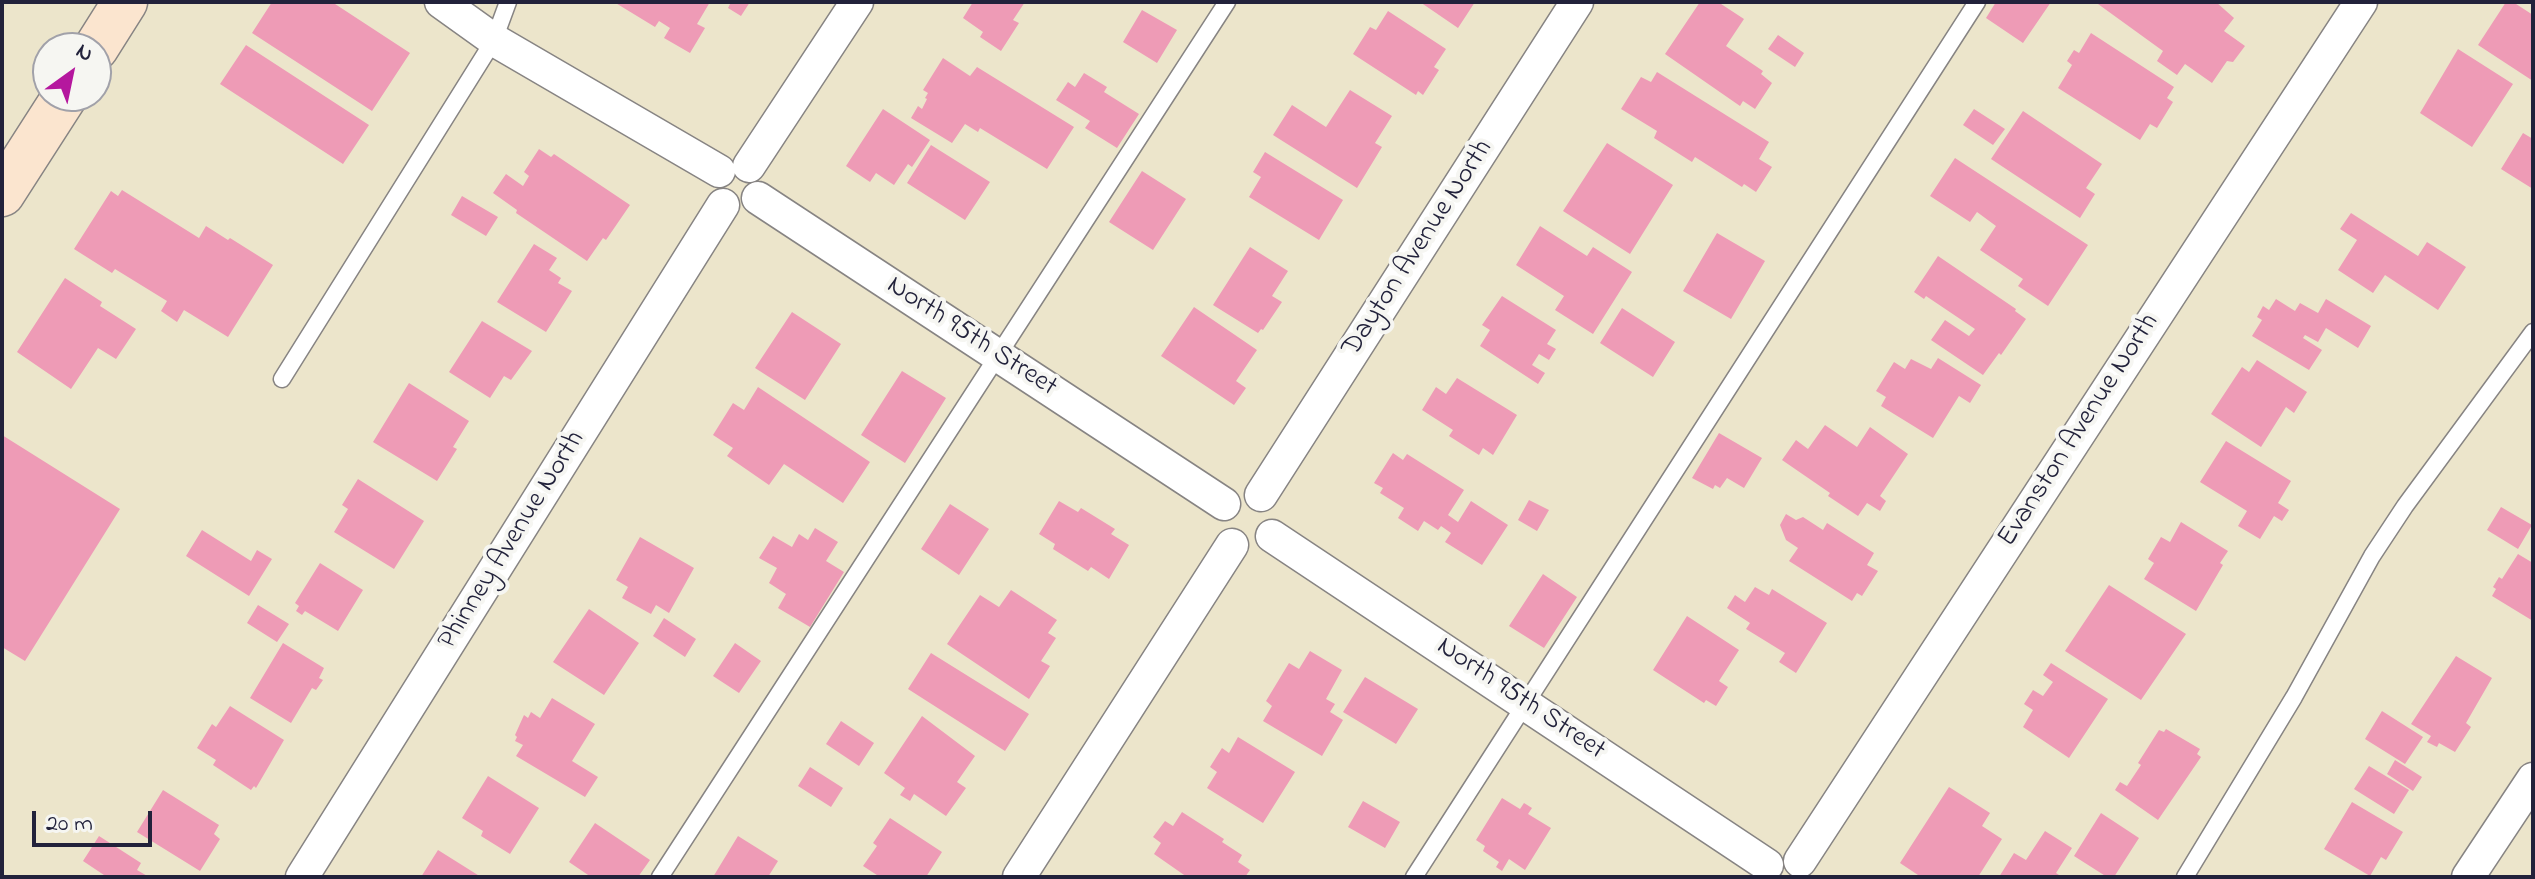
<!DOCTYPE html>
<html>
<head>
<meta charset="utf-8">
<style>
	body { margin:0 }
	#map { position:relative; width:2535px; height:879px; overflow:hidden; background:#ece5cb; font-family:"Indie Flower",sans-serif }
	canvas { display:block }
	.frame { position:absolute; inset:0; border:4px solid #22223b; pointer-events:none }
	.north { position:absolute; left:32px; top:32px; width:80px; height:80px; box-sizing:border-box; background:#f6f6f2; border:2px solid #a1a1a9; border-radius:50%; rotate:33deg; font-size:22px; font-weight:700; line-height:32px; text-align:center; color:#22223b }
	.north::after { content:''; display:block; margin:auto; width:28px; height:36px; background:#b5179e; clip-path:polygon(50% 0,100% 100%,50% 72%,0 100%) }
	.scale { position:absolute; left:32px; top:811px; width:120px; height:36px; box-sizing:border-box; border:4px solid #22223b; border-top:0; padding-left:10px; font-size:24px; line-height:28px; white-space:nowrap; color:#22223b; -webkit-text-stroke:6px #f6f6f2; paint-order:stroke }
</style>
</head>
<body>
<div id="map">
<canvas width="2535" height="879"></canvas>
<div class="frame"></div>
<div class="north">N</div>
<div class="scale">20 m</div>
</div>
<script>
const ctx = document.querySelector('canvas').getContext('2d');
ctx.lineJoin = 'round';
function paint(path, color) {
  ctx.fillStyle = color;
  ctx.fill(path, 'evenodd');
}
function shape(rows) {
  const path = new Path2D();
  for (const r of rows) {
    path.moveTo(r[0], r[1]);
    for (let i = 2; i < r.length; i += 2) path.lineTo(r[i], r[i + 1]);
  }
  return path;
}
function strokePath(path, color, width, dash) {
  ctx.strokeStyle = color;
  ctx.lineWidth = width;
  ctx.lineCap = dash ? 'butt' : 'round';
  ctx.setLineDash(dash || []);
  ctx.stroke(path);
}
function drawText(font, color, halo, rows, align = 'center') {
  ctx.font = font + ' "Indie Flower",sans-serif';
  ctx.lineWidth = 8;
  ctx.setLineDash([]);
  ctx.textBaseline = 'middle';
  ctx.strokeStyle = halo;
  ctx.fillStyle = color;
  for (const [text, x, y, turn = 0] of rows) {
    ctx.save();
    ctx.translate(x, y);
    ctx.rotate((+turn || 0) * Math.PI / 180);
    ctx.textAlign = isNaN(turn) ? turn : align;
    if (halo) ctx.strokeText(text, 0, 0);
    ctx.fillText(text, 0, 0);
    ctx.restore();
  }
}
paint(shape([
	[272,2,332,2,410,53,372,111,252,33],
	[614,2,710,2,697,24,705,28,690,53,664,38,670,28,659,21,655,27],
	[731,2,750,2,741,16,728,8],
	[973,2,1025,2,1013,20,1019,23,1001,51,980,37,983,32,963,18],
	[1420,2,1475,2,1458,28],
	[1700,2,1718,2,1744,19,1726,46,1763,71,1761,74,1772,83,1755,109,1743,101,1740,106,1665,54],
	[1996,2,2051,2,2023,43,1986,18],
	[2099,2,2216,2,2234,18,2224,31,2245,46,2233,62,2227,61,2212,83,2185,64,2177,75,2157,61,2163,51,2098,4],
	[2506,2,2513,2,2533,15,2533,81,2478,45],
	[1142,10,1177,30,1157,63,1123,42],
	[1388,11,1446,49,1434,67,1439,70,1423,95,1418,91,1416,95,1353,54,1370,27,1376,30],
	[2091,33,2174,87,2167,98,2173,102,2157,128,2150,124,2140,140,2058,88,2072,65,2067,61,2074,50,2079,53],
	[1778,35,1804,53,1795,67,1768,49],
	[246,45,369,125,343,164,220,84],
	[2458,49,2513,84,2472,147,2420,113],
	[943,58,970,76,977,67,1074,127,1047,169,980,128,978,132,965,124,952,143,911,118,918,106,922,109,927,99,925,98,928,93,923,90],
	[1657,72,1769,142,1759,159,1772,167,1756,192,1744,184,1742,187,1695,157,1692,162,1654,138,1657,131,1621,109,1641,77,1651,82],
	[1084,73,1107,87,1104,92,1139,114,1117,148,1085,128,1090,121,1056,100,1068,82,1075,87],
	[1350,90,1392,116,1375,143,1382,147,1357,188,1273,135,1292,105,1326,127],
	[883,109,930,140,912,167,908,164,894,185,876,173,870,182,846,166],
	[1974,109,2005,129,1993,145,1963,125],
	[2023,111,2102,164,2086,188,2095,194,2080,218,1991,159],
	[2523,133,2533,139,2533,189,2501,169],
	[1607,143,1673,185,1630,254,1563,211],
	[931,145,990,182,965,220,907,183],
	[539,149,551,157,554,154,630,205,606,240,603,238,587,261,516,213,517,210,493,193,506,174,523,186,529,176,524,172],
	[1265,152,1343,200,1319,240,1249,197,1261,177,1253,172],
	[1955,158,2088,245,2048,306,2018,286,2023,279,1980,250,1996,226,1977,212,1970,222,1930,196],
	[1142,171,1186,199,1153,250,1109,222],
	[122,190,199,238,206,226,228,240,230,238,273,265,228,337,184,310,177,322,161,311,167,301,115,269,112,273,74,249,111,191,118,196],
	[462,196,498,217,486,236,451,215],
	[2351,213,2418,256,2427,242,2466,267,2438,310,2385,275,2373,293,2338,270,2357,240,2340,229],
	[1540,226,1587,256,1593,247,1632,272,1593,334,1555,310,1564,296,1516,265],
	[1717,233,1765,261,1731,319,1683,291],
	[534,244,557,258,549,270,561,278,558,283,572,291,546,332,497,302],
	[1250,247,1288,271,1272,296,1282,302,1263,330,1261,329,1258,333,1213,305],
	[1938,256,2016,309,2015,311,2026,319,2001,355,1999,353,1983,375,1931,340,1945,320,1969,336,1975,329,1926,296,1924,299,1914,292],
	[65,278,102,302,100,306,136,329,116,359,98,348,71,389,17,352],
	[1502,296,1556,330,1547,344,1556,349,1549,360,1539,354,1532,365,1545,373,1538,384,1480,346,1490,330,1482,325],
	[2276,299,2295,311,2300,303,2318,313,2326,299,2371,326,2358,348,2326,328,2318,342,2305,335,2303,338,2322,350,2309,370,2252,336,2262,320,2257,317,2263,306,2269,310],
	[1194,307,1257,350,1236,381,1246,388,1234,405,1161,356],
	[1622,308,1675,342,1653,377,1600,343],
	[792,312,841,344,805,400,755,368],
	[482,321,532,351,511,380,504,376,490,398,449,372],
	[1938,358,1981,385,1970,403,1959,396,1933,438,1881,406,1886,397,1876,391,1894,362,1905,369,1911,359,1931,369],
	[2257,360,2307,392,2294,413,2286,407,2261,447,2211,414,2242,367,2249,372],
	[902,371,946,398,905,463,861,435],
	[1457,378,1517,415,1493,455,1483,448,1479,455,1449,436,1453,430,1422,410,1436,387,1446,394],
	[409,383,469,421,453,447,457,449,437,481,373,442],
	[758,387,870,462,843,503,784,464,769,485,727,456,733,448,713,435,733,403,744,410],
	[1825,425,1857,447,1870,427,1908,454,1880,496,1886,501,1880,511,1867,503,1858,516,1828,496,1830,493,1782,460,1796,440,1808,449],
	[1719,433,1762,458,1744,488,1727,478,1720,488,1715,485,1713,489,1692,478],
	[2,435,120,509,25,661,2,647],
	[2226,441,2291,481,2278,503,2289,510,2282,521,2274,516,2260,539,2238,526,2247,511,2200,482],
	[1393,453,1403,460,1407,454,1464,490,1448,515,1458,522,1471,501,1508,525,1482,565,1445,542,1451,533,1441,526,1438,530,1424,521,1418,531,1398,518,1404,508,1380,493,1383,488,1374,483],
	[358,479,424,521,394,569,334,532,348,509,342,505],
	[1529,500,1549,510,1537,531,1518,520],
	[1059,501,1078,512,1081,508,1115,529,1111,534,1129,545,1109,579,1091,567,1088,571,1053,549,1055,544,1039,534],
	[950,504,989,529,959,575,921,549],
	[2501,507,2532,525,2518,549,2487,530],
	[1786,514,1796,520,1803,517,1823,530,1827,523,1874,553,1867,565,1878,571,1862,596,1857,593,1852,601,1789,561,1798,548,1786,540,1780,525],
	[2181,522,2228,551,2220,563,2223,565,2196,611,2144,579,2154,563,2148,559,2161,537,2170,542],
	[815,528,838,542,826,561,844,572,810,627,778,608,786,594,769,583,777,568,759,558,773,536,792,547,799,534,808,540],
	[202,530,251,561,257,550,272,559,249,596,186,556],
	[640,537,694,568,669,613,656,605,651,614,622,598,628,587,616,580],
	[2518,554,2533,563,2533,621,2492,596,2496,589,2493,587,2499,577,2502,579],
	[320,563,363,590,338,631,305,611,302,615,296,611,299,606,295,603],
	[1543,574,1577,597,1544,648,1509,626],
	[2109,585,2186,634,2141,700,2065,651],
	[1755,587,1769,595,1772,589,1827,623,1796,673,1779,662,1785,653,1746,629,1750,623,1727,608,1735,595,1745,602],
	[1011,590,1057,620,1048,633,1056,638,1041,661,1050,666,1029,699,947,644,980,595,999,607],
	[258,605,289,624,277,642,247,623],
	[589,609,639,643,604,695,553,662],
	[1687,616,1739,650,1719,681,1728,687,1716,706,1706,700,1704,703,1653,670],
	[664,618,696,639,685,657,653,636],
	[283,643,324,668,319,678,323,680,316,690,312,688,291,723,250,698],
	[735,643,761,661,739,693,713,676],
	[1310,651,1342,670,1326,699,1335,704,1330,712,1343,720,1322,756,1263,721,1272,706,1266,701,1289,663,1299,669],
	[931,653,1029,714,1005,751,908,689],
	[2456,656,2492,678,2466,723,2471,727,2455,752,2439,743,2437,747,2427,742,2431,736,2411,724],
	[2051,663,2108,699,2069,758,2023,727,2033,710,2024,704,2033,690,2043,696,2053,682,2043,675],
	[1365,677,1418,709,1396,744,1343,712],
	[552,698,595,724,572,761,598,777,585,797,516,756,523,745,515,741,517,737,515,735,524,715,528,718,531,712,540,718],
	[230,706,284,740,256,788,254,786,251,790,213,765,216,760,197,748,212,724,216,727],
	[2382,711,2423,737,2405,764,2365,739],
	[922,716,975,756,957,782,966,788,946,816,914,794,910,801,900,795,905,788,884,773],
	[841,721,874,743,859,766,826,744],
	[2166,729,2200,749,2197,754,2201,757,2158,820,2115,790,2120,782,2127,786,2141,765,2138,763,2159,730,2164,732],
	[1238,737,1295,772,1263,823,1207,788,1217,772,1210,767,1222,748,1229,753],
	[2395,760,2422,777,2413,791,2387,774],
	[2369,766,2409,790,2394,814,2354,789],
	[810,767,843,788,831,807,798,786],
	[488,776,539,808,510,854,481,836,483,831,462,818],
	[1949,787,1990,813,1982,826,2002,839,1978,877,1921,877,1900,863],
	[163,790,219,825,214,834,220,839,200,871,137,832],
	[1502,798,1520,809,1524,803,1532,808,1528,814,1551,828,1525,870,1509,859,1502,871,1496,867,1499,862,1483,851,1485,846,1476,840],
	[1363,801,1400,822,1385,848,1348,827],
	[2352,802,2403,832,2386,860,2381,857,2370,876,2324,849],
	[1182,812,1224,839,1222,842,1242,855,1238,862,1250,870,1245,877,1187,877,1154,854,1161,843,1153,837,1165,821,1173,826],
	[2101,813,2139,838,2114,877,2107,877,2074,856],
	[890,818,942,852,926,877,880,877,863,866,877,846,873,843],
	[595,823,650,860,638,877,591,877,569,862],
	[2045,831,2072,848,2056,873,2062,877,1999,877,2014,853,2026,860],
	[99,836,141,863,137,870,149,877,102,877,104,875,83,861],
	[738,836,778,861,768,877,713,877],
	[438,850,481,877,421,877]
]), '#ee9bb6');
const service = shape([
	[282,379,494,40,508,2],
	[660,877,1227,2],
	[1414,877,1977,2],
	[2185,877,2294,697,2372,556,2405,506,2533,332]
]);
const minor = shape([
	[441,2,494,40,719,171],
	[749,166,857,2],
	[758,198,1224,504],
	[1261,495,1577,2],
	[1272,536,1767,865],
	[1800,861,2361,2],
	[302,877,723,205],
	[1019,877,1232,545],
	[2468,877,2533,779]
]);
const secondary = shape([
	[96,48,125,2],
	[2,194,65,96]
]);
strokePath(service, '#878483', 19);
strokePath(minor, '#878483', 35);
strokePath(secondary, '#878483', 47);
strokePath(service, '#fff', 16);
strokePath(minor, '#fff', 32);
strokePath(secondary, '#fbe5cf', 44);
drawText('28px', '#22223b', '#f6f6f2', [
	["Dayton Avenue North",1419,249,-57],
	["North 95th Street",971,338,33],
	["Evanston Avenue North",2080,431,-57],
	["Phinney Avenue North",513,541,-58],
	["North 95th Street",1520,700,34]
]);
</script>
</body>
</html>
